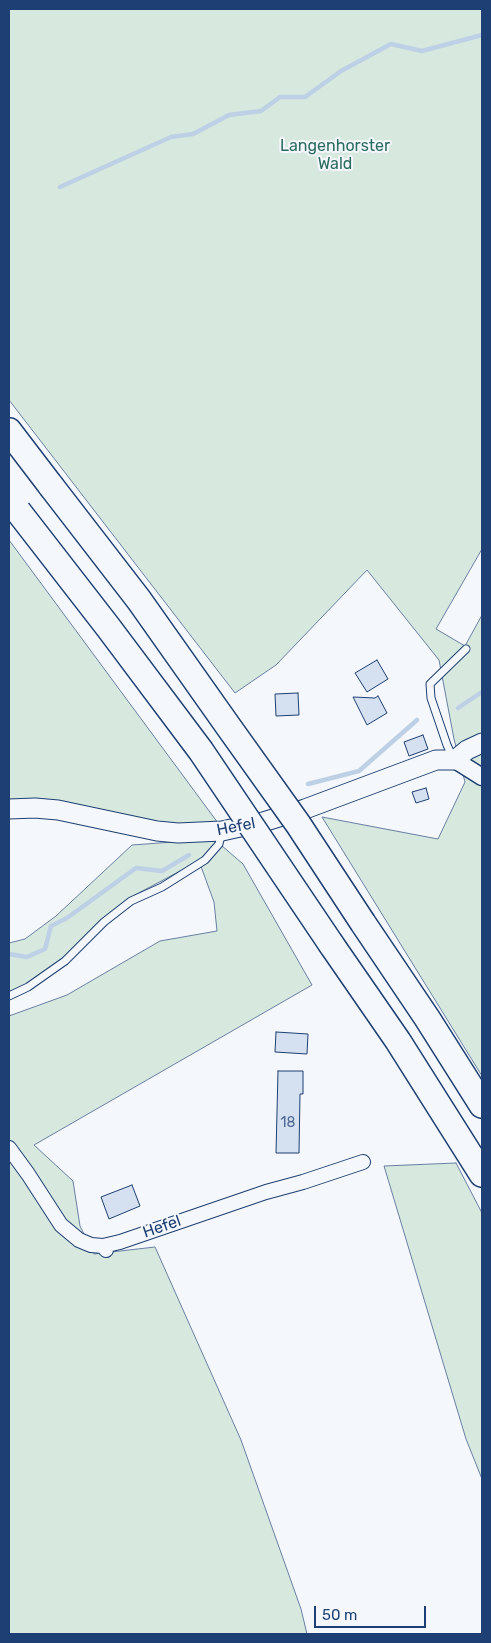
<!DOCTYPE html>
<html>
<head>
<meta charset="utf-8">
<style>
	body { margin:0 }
	#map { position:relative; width:491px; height:1643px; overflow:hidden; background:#f4f7fb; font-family:Rubik,sans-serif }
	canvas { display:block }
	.frame { position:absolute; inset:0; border:10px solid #1d3f73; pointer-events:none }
	.scale { position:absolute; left:314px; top:1606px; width:112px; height:22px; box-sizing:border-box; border:2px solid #1d3f73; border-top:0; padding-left:6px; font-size:15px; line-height:18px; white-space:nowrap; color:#1d3f73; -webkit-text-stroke:4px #f4f7fb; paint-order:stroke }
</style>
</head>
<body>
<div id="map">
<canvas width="491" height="1643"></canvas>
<div class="frame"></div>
<div class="scale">50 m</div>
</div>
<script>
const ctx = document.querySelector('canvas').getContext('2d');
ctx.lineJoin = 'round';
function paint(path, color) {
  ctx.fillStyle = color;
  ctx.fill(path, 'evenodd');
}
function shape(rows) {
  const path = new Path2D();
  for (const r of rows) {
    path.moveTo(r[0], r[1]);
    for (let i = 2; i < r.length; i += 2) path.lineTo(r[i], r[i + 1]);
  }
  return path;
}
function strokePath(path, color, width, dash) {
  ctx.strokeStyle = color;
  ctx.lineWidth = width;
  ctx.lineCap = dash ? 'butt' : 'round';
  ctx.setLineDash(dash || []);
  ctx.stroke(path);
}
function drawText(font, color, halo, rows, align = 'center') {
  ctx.font = font + ' Rubik,sans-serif';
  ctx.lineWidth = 4;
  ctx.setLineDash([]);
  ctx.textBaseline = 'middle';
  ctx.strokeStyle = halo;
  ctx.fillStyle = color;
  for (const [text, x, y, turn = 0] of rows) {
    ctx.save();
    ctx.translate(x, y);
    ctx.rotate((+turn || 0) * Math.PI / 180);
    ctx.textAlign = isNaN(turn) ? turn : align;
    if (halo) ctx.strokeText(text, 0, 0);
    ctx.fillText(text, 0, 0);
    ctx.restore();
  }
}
const green = shape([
	[9,9,482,9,482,549,436,629,465,646,482,615,482,1076,322,817,438,839,465,782,454,739,439,660,367,570,276,665,235,693,9,400,9,9],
	[9,540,218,823,222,831,9,809,9,540],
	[214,839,243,864,312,985,34,1145,73,1181,80,1226,94,1254,155,1247,241,1440,301,1609,307,1634,9,1634,9,1016,67,995,160,941,217,931,214,902,199,861,133,896,66,958,26,987,9,995,9,943,25,939,56,916,132,845,214,839],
	[456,1163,482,1213,482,1479,466,1439,384,1166,456,1163]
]);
paint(green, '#d7e8df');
strokePath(green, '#687fa3', 1);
strokePath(shape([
	[60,187,171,137,193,134,229,115,261,111,280,97,305,97,341,71,391,44,422,51,482,35],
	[458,708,482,692],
	[308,784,359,771,417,720],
	[9,954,27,957,45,949,51,926,67,918,136,868,162,871,189,855]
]), '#bed0e5', 4.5);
const building = shape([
	[377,660,388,679,367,692,355,673,377,660],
	[298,693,299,715,276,716,275,694,298,693],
	[378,696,387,713,367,725,353,697,375,698,378,696],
	[423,735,428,749,409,756,404,742,423,735],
	[426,788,429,799,416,803,412,792,426,788],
	[276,1032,308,1034,307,1054,275,1052,276,1032],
	[278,1071,303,1071,303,1094,300,1094,299,1153,276,1153,278,1071],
	[132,1185,140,1206,109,1219,101,1197,132,1185]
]);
paint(building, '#d5e0f0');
strokePath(building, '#1d3f73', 1);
const service = shape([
	[453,758,447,745,431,698,430,684,466,649],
	[9,996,28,987,65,961,104,922,131,901,162,887,205,860,219,844,222,831]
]);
const minor = shape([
	[9,1148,28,1174,61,1225,79,1240,91,1245,103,1246,106,1250],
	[103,1246,120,1242,266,1192,303,1182,363,1162]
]);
const tertiary = shape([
	[455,760,482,777]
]);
const secondary = shape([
	[9,809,35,808,58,810,157,831,178,833,222,831,263,822,305,809,436,760,455,760,467,750,482,743]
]);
const motorway = shape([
	[9,431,51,486],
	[363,923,427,1018,482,1105],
	[331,944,398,1041,482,1174]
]);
strokePath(service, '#1d3f73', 9);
strokePath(minor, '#1d3f73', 16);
strokePath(tertiary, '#1d3f73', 19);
strokePath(secondary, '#1d3f73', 21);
strokePath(motorway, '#1d3f73', 28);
strokePath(service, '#f4f7fb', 7);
strokePath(minor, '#f4f7fb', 14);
strokePath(tertiary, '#f4f7fb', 16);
strokePath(secondary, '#f4f7fb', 19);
strokePath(motorway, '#f4f7fb', 25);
const motorwayBridge = shape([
	[51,486,139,600,228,726,298,824,363,923],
	[18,511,108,627,201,751,331,944]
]);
strokePath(motorwayBridge, '#1d3f73', 28, []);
strokePath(motorwayBridge, '#f4f7fb', 25);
drawText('14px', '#4b6792', null, [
	["18",288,1123]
]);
drawText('16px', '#2c6c60', '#f4f7fb', [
	["Langenhorster",335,146],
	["Wald",335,164]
]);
drawText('16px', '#1d3f73', '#f4f7fb', [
	["Hefel",236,827,-11],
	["Hefel",162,1227,-19]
]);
</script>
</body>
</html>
